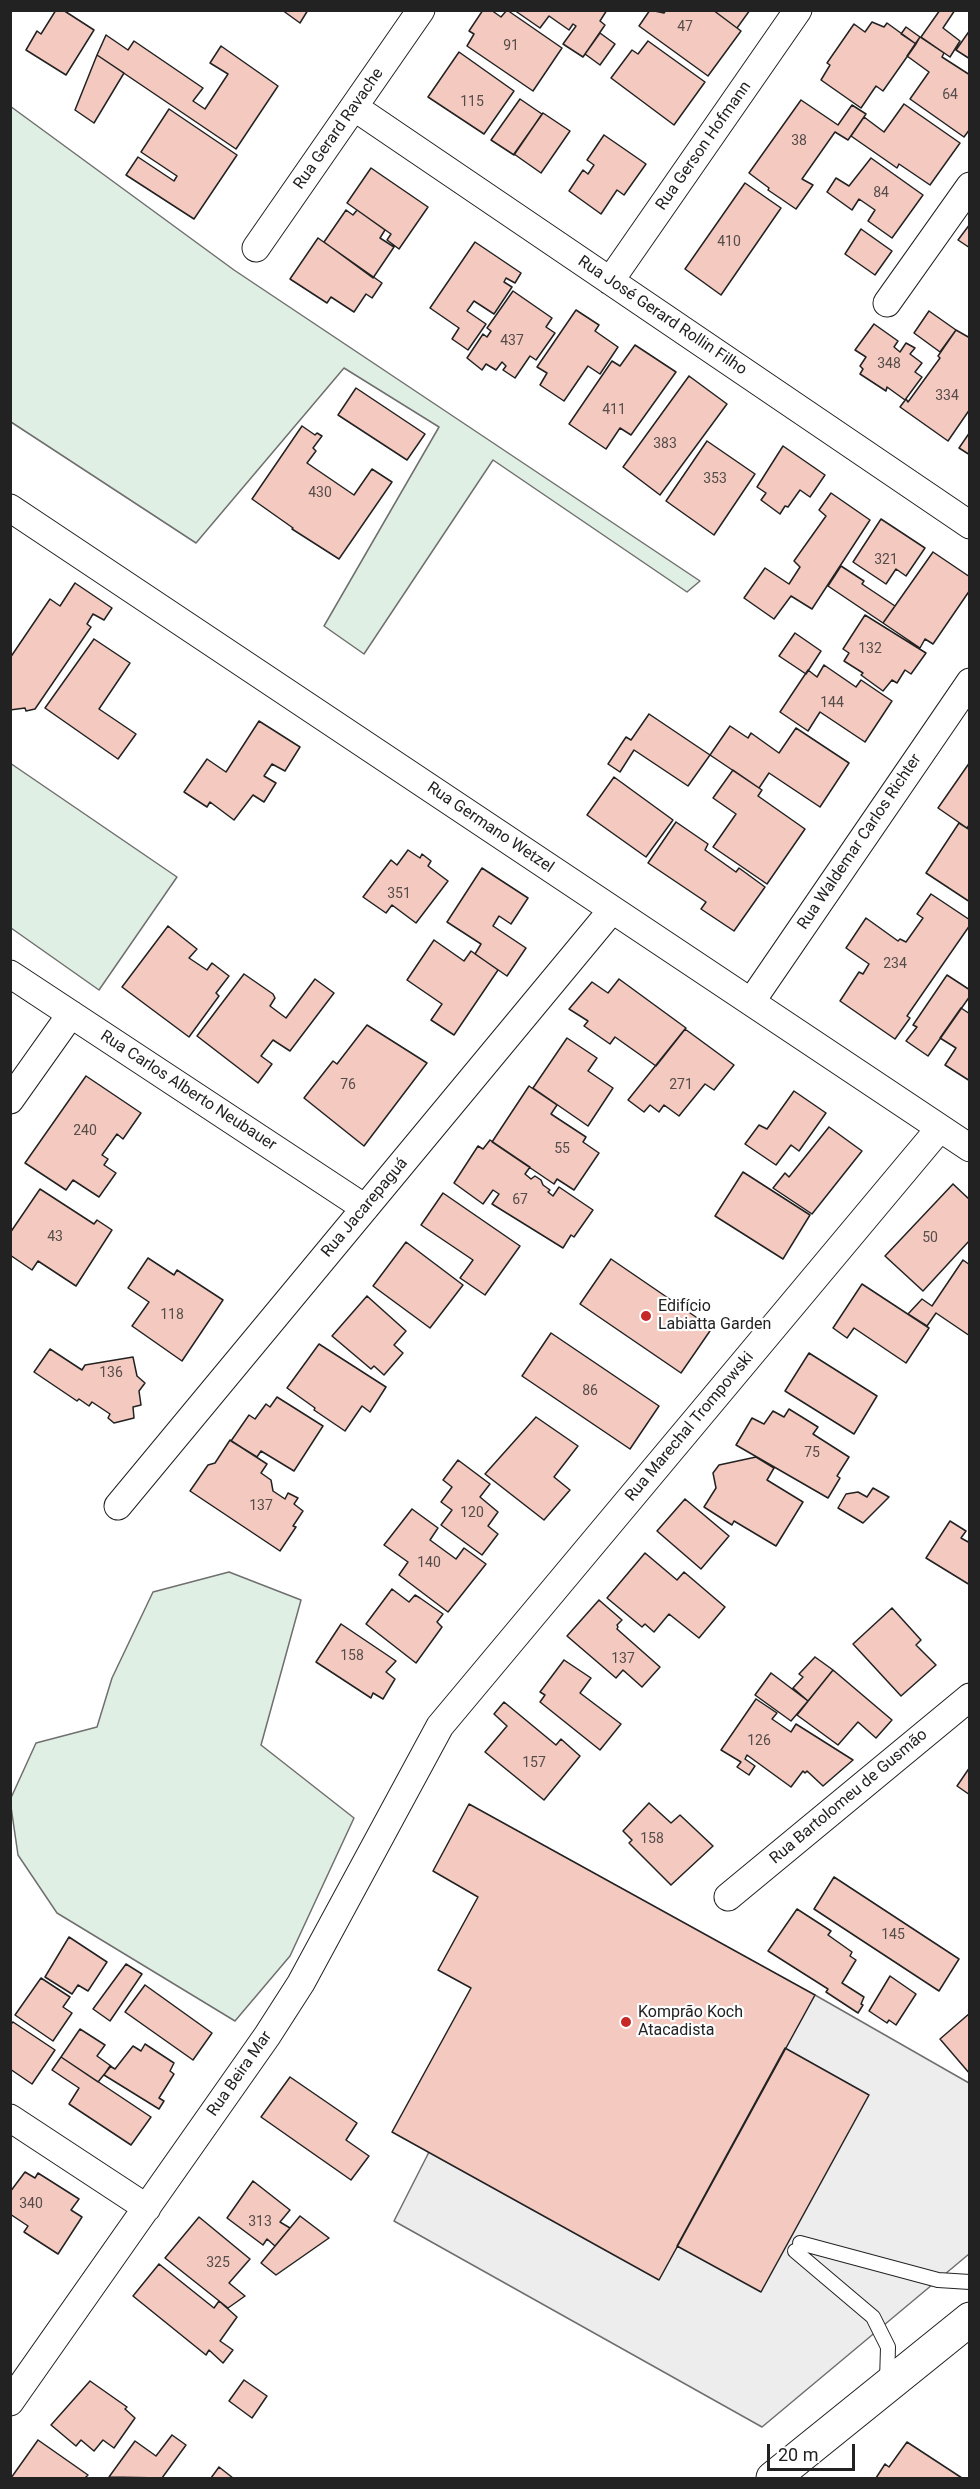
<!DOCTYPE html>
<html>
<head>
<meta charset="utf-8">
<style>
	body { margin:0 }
	#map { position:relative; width:980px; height:2489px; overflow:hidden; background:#fff; font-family:Roboto,sans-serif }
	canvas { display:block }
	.frame { position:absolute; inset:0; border:12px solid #222; pointer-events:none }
	.scale { position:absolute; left:767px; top:2444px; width:88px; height:27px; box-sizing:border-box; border:3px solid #222; border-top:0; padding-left:8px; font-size:18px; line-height:21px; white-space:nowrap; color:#222; -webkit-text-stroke:4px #fff; paint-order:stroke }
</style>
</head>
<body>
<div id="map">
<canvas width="980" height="2489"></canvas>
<div class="frame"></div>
<div class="scale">20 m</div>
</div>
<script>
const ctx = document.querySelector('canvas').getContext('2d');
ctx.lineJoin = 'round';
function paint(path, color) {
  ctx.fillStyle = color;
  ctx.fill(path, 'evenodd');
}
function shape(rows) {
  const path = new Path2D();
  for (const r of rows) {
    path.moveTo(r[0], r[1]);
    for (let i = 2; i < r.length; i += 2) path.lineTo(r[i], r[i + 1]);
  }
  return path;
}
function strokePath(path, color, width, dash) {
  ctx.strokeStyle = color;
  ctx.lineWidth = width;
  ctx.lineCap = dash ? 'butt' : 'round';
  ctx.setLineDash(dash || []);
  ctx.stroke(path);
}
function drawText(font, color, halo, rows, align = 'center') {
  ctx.font = font + ' Roboto,sans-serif';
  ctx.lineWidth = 4.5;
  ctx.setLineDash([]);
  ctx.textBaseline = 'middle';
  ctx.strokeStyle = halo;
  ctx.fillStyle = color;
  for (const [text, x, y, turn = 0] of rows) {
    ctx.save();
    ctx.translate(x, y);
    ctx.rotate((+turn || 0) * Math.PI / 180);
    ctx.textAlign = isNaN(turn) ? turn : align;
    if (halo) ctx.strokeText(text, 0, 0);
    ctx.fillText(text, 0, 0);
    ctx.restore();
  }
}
const green = shape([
	[10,106,234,270,700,581,687,592,493,460,364,654,324,626,439,427,344,368,196,543,11,422,10,106],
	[10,763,177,877,99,990,11,928,10,763],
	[229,1572,301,1600,261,1745,354,1818,290,1956,235,2021,57,1913,18,1855,10,1800,36,1743,97,1727,112,1678,153,1592,229,1572]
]);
paint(green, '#e0efe3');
strokePath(green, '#6f6f6f', 1.5);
const parking = shape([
	[815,1995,969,2083,969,2254,762,2427,394,2221,429,2152,815,1995]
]);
paint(parking, '#ededed');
strokePath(parking, '#6f6f6f', 1.5);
const building = shape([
	[56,10,63,10,94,30,66,75,26,50,37,31,41,34,56,10],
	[282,10,308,10,300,23,282,10],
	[483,10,491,10,501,17,507,10,562,48,533,91,467,46,474,34,469,31,483,10],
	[514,10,607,10,600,21,605,25,583,57,563,44,576,26,573,24,569,30,549,16,540,28,514,10],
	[650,10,664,13,666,10,713,10,741,31,708,76,639,26,650,10],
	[713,10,750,10,737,28,713,10],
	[940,10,955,10,943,28,960,41,950,57,921,37,940,10],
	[872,22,884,27,887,23,916,44,883,91,876,86,861,108,821,80,830,65,827,63,854,24,865,32,872,22],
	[906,27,920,37,916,44,901,34,906,27],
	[970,30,970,59,956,50,970,30],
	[600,33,615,44,600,65,585,54,600,33],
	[106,35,128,50,134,41,203,88,193,101,205,109,228,74,210,63,221,46,278,86,236,149,97,55,106,35],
	[920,37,944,53,942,57,970,75,970,129,964,137,910,99,929,72,907,56,920,37],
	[648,41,705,82,674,125,611,78,632,50,638,54,648,41],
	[459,52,514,91,484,134,428,97,459,52],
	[97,55,124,73,94,123,75,110,97,55],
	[520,99,542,114,514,155,491,140,520,99],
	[801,100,838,125,852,105,866,114,848,140,835,132,802,179,813,185,796,209,768,190,769,188,749,173,801,100],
	[904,104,960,143,930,185,899,164,897,168,851,136,864,117,884,132,904,104],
	[169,109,237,155,194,219,126,175,138,157,174,181,177,176,141,152,169,109],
	[543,113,570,131,541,173,514,154,543,113],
	[604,135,646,164,624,195,617,190,601,214,569,191,583,170,588,174,594,165,587,160,604,135],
	[871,158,923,195,892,238,868,221,875,210,859,199,852,210,827,192,836,178,849,186,871,158],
	[371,168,428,207,399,249,387,240,391,234,347,203,371,168],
	[745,183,781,208,721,295,685,269,745,183],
	[346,210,353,215,357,210,385,230,380,238,394,247,373,278,324,242,346,210],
	[970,224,970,248,958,240,970,224],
	[861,229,892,251,875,275,845,254,861,229],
	[318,238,382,283,372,298,366,294,354,312,331,297,327,303,290,279,318,238],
	[475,242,521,273,515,283,506,278,504,282,512,287,494,314,474,301,467,311,486,324,468,350,452,339,459,328,430,308,475,242],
	[513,291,552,318,546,327,555,333,536,360,530,356,515,378,503,370,506,366,502,362,496,370,486,364,482,370,467,358,483,334,487,337,491,331,487,328,513,291],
	[576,310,599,325,595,331,618,347,600,374,588,366,564,401,540,385,547,373,537,367,576,310],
	[929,311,956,330,940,352,914,333,929,311],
	[874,324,898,341,894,347,900,352,906,343,915,348,910,354,922,363,915,372,922,377,905,400,887,387,886,391,860,374,863,369,860,366,866,357,855,350,874,324],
	[956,330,970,338,970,409,948,441,900,407,906,399,908,402,940,358,938,356,956,330],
	[635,345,676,372,631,435,620,428,606,449,569,424,612,361,620,366,635,345],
	[689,376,727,404,660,495,623,467,689,376],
	[356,388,425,434,407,460,338,415,356,388],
	[302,426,315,435,317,433,322,436,313,448,316,451,307,463,354,495,372,469,392,482,339,559,292,529,293,528,252,499,302,426],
	[970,432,970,455,959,448,970,432],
	[707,441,755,474,714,535,666,501,707,441],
	[783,446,825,475,810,497,800,490,788,507,785,506,780,514,761,500,766,493,757,487,783,446],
	[831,493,870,520,812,609,791,596,774,619,744,598,765,568,789,584,800,567,794,561,826,516,819,510,831,493],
	[881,519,925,548,906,576,896,569,886,584,853,562,881,519],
	[933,552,970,577,970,590,933,644,925,639,920,648,883,623,933,552],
	[841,566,864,581,862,584,895,606,883,623,828,586,841,566],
	[75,583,112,608,104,620,93,614,87,624,91,627,35,709,26,711,25,708,10,710,10,658,50,599,60,606,75,583],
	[865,615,926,653,911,674,905,670,897,683,892,680,883,691,861,675,863,673,844,661,849,653,843,649,865,615],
	[795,633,821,651,806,674,779,656,795,633],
	[94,639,130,663,99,709,136,734,118,759,45,708,94,639],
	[824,665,856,687,861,680,892,701,865,742,820,712,808,731,780,712,808,670,817,677,824,665],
	[649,714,710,755,688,786,634,750,620,772,608,764,626,737,631,740,649,714],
	[259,721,300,747,285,771,272,764,264,776,276,783,264,802,253,795,234,820,210,802,207,807,184,792,207,759,226,772,259,721],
	[730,726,748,738,751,733,779,753,796,728,849,763,820,807,769,773,759,788,710,755,730,726],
	[970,762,970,824,967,828,938,808,970,762],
	[733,770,762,790,758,796,805,829,767,884,713,847,736,814,713,798,733,770],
	[614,777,673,820,646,857,587,815,614,777],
	[676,822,708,844,705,850,736,872,739,868,765,887,734,931,701,909,706,902,648,863,676,822],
	[959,823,970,830,970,902,926,873,959,823],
	[408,850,420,858,422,854,431,861,428,866,448,881,416,923,392,905,386,913,363,897,391,860,397,865,408,850],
	[482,868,528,898,511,924,499,916,493,926,526,948,507,976,475,954,481,944,447,922,482,868],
	[931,894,970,920,970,925,907,1016,910,1018,895,1039,840,1001,859,972,863,974,869,964,846,948,866,918,898,941,900,939,906,942,923,918,917,914,931,894],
	[168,926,197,949,189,958,207,970,212,963,229,976,216,993,219,996,189,1037,122,987,168,926],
	[434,940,464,961,471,951,498,970,454,1035,431,1020,442,1004,407,980,434,940],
	[244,974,273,994,275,998,270,1006,286,1018,315,979,334,993,290,1051,273,1040,261,1056,272,1064,258,1083,197,1036,244,974],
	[947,975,970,990,970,996,928,1056,906,1041,917,1027,913,1025,947,975],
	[619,979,686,1028,656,1066,615,1037,610,1044,584,1026,588,1021,569,1009,592,982,608,993,619,979],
	[961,1008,970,1014,970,1081,945,1065,956,1048,940,1038,961,1008],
	[367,1025,427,1063,364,1146,304,1098,333,1061,337,1064,367,1025],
	[685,1029,734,1065,714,1090,705,1084,679,1116,664,1105,659,1112,650,1105,644,1112,628,1100,685,1029],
	[567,1038,597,1058,588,1071,613,1088,588,1126,533,1088,567,1038],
	[86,1076,141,1113,123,1139,117,1134,102,1155,108,1159,104,1165,116,1173,99,1197,73,1180,66,1190,25,1163,86,1076],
	[529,1086,557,1105,551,1114,586,1137,583,1142,599,1153,574,1190,557,1179,554,1184,492,1142,529,1086],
	[794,1091,826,1113,799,1151,791,1145,776,1165,745,1144,759,1125,767,1129,794,1091],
	[829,1127,862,1151,812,1214,773,1188,785,1173,789,1177,829,1127],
	[490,1140,530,1167,525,1174,531,1179,535,1176,541,1180,543,1185,550,1190,548,1192,553,1196,559,1187,593,1210,574,1237,571,1235,563,1248,492,1204,499,1194,493,1190,483,1204,454,1183,478,1146,483,1149,490,1140],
	[743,1172,810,1215,783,1259,715,1216,743,1172],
	[953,1184,970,1200,970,1240,923,1291,885,1256,953,1184],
	[40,1189,94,1224,97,1220,112,1230,76,1286,38,1261,32,1270,10,1255,10,1233,40,1189],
	[443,1193,520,1246,485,1295,460,1278,473,1260,421,1225,443,1193],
	[406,1242,463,1285,430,1328,373,1286,406,1242],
	[148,1258,174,1275,177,1270,223,1300,182,1361,132,1326,149,1302,128,1288,148,1258],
	[611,1259,712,1328,681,1373,580,1304,611,1259],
	[963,1260,970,1265,970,1336,936,1313,927,1326,908,1314,922,1299,932,1306,963,1260],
	[862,1284,929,1328,906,1363,854,1328,847,1338,833,1328,862,1284],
	[367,1296,406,1331,394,1345,403,1353,384,1375,374,1366,371,1369,332,1336,367,1296],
	[551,1333,659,1406,630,1449,522,1376,551,1333],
	[319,1344,386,1387,370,1412,362,1406,345,1431,314,1410,315,1408,287,1388,319,1344],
	[50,1349,82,1370,85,1365,133,1357,137,1376,145,1383,139,1391,141,1405,133,1407,134,1418,114,1423,108,1418,110,1414,92,1402,89,1406,79,1399,77,1401,34,1372,50,1349],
	[809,1353,877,1396,854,1434,785,1391,809,1353],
	[277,1397,323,1426,294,1471,261,1451,257,1457,231,1441,249,1415,255,1419,266,1404,270,1407,277,1397],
	[789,1409,818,1427,813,1434,849,1457,837,1476,840,1478,828,1498,736,1445,752,1418,764,1424,773,1411,784,1417,789,1409],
	[536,1417,578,1446,554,1477,570,1490,544,1520,485,1474,536,1417],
	[230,1440,267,1464,261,1473,271,1480,273,1491,285,1499,288,1493,298,1498,294,1504,303,1511,293,1526,296,1527,280,1551,190,1491,208,1465,215,1463,230,1440],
	[756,1457,774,1468,767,1480,803,1502,776,1546,734,1521,732,1525,704,1507,716,1488,713,1473,719,1465,756,1457],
	[458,1460,490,1484,480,1497,498,1512,488,1526,498,1534,482,1555,441,1525,452,1510,441,1502,452,1487,443,1480,458,1460],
	[873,1488,889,1497,863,1523,838,1508,846,1494,858,1492,867,1497,873,1488],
	[685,1499,729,1536,701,1569,657,1531,685,1499],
	[412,1509,438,1528,430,1540,456,1559,464,1548,486,1564,448,1612,399,1575,408,1562,384,1545,412,1509],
	[950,1521,966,1531,961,1538,970,1543,970,1585,926,1558,950,1521],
	[645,1553,677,1580,684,1572,725,1607,699,1638,669,1614,654,1632,645,1624,642,1627,607,1598,645,1553],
	[392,1589,409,1602,415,1595,420,1598,443,1614,437,1622,442,1627,416,1663,366,1624,392,1589],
	[599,1600,622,1620,617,1625,618,1627,617,1629,660,1667,642,1687,623,1670,616,1678,567,1636,599,1600],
	[892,1608,921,1640,916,1645,936,1665,901,1696,853,1644,892,1608],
	[341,1624,396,1661,386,1672,395,1679,383,1699,373,1693,371,1698,316,1662,341,1624],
	[815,1657,833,1670,808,1701,793,1688,803,1677,799,1674,815,1657],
	[564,1660,591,1678,580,1693,621,1724,600,1750,540,1702,545,1695,540,1692,564,1660],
	[833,1670,892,1720,876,1738,858,1722,838,1745,797,1715,833,1670],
	[771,1673,808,1701,791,1721,755,1695,771,1673],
	[756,1699,777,1713,772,1719,791,1732,796,1724,853,1760,823,1786,807,1771,805,1773,803,1771,791,1787,747,1755,745,1759,755,1766,749,1775,737,1767,741,1762,721,1750,756,1699],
	[504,1702,556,1745,561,1739,580,1756,544,1800,485,1752,507,1726,494,1714,504,1702],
	[970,1767,970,1795,957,1786,970,1767],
	[649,1803,671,1823,680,1815,713,1846,671,1885,629,1843,632,1840,623,1831,649,1803],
	[469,1804,815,1995,659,2280,392,2132,471,1988,438,1970,478,1897,433,1871,469,1804],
	[834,1877,959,1959,939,1991,814,1909,834,1877],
	[797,1909,831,1931,828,1935,852,1952,850,1956,856,1960,842,1983,864,1997,861,2004,863,2005,858,2013,826,1992,828,1989,768,1951,797,1909],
	[69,1937,107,1962,88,1991,78,1985,72,1994,45,1977,69,1937],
	[126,1964,142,1974,110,2021,93,2009,126,1964],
	[890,1976,916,1994,896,2025,889,2020,887,2023,869,2011,890,1976],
	[41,1978,70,1997,63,2007,72,2013,53,2041,15,2015,41,1978],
	[145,1985,212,2033,193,2060,125,2012,145,1985],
	[970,2013,970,2074,940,2039,970,2013],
	[13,2022,55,2050,32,2084,10,2069,10,2025,13,2022],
	[80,2029,105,2045,97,2056,111,2066,98,2082,61,2057,80,2029],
	[145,2044,174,2063,170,2071,174,2074,159,2098,164,2101,159,2109,104,2075,110,2066,115,2069,133,2046,141,2051,145,2044],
	[785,2048,869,2095,761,2292,677,2246,785,2048],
	[61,2057,151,2117,131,2145,69,2104,79,2088,52,2070,61,2057],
	[290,2077,357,2123,346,2140,369,2156,351,2180,261,2117,290,2077],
	[25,2172,35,2178,38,2173,79,2199,71,2210,82,2217,58,2254,24,2232,28,2226,10,2214,10,2192,25,2172],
	[253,2181,290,2210,280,2222,290,2228,275,2246,267,2239,263,2245,227,2218,253,2181],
	[300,2216,329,2238,276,2275,261,2263,300,2216],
	[199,2217,250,2259,229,2283,245,2296,228,2308,165,2258,199,2217],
	[159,2264,214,2308,219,2301,237,2317,220,2341,233,2350,223,2363,209,2350,206,2355,133,2296,159,2264],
	[244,2380,267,2396,252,2418,229,2401,244,2380],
	[90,2381,127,2407,125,2409,135,2418,114,2448,103,2440,94,2451,81,2440,76,2446,51,2425,90,2381],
	[172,2435,186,2445,162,2478,109,2477,135,2441,156,2456,172,2435],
	[38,2440,88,2475,85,2478,11,2478,38,2440],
	[907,2442,962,2478,876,2478,885,2464,889,2467,907,2442],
	[219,2467,233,2478,211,2478,219,2467]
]);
paint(building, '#f3c9c0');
strokePath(building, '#222', 1.5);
const service = shape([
	[800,2243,938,2280,970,2282],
	[795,2251,873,2317,888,2347,887,2381]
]);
const minor = shape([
	[354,107,970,525],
	[256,248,421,10],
	[610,281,798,10],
	[887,303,970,186],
	[10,508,970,1148],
	[10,974,365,1208],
	[751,1002,970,682],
	[10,1100,71,1014],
	[118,1506,612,910],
	[728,1897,970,1697],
	[10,2118,147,2208],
	[10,2402,267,2036,301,1983,440,1726,940,1128]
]);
const primary = shape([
	[773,2478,970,2319]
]);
strokePath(service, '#222', 16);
strokePath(minor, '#222', 29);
strokePath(primary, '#222', 35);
strokePath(service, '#fff', 14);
strokePath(minor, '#fff', 27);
strokePath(primary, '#fff', 33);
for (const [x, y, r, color] of [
	[646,1316,6,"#c62828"],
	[626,2022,6,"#c62828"]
]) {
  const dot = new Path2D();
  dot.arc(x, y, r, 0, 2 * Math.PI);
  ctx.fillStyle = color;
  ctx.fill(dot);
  strokePath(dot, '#fff', 2);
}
drawText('14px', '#564c4a', null, [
	["47",685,27],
	["91",511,46],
	["64",950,95],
	["115",472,102],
	["38",799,141],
	["84",881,193],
	["410",729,242],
	["437",512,341],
	["348",889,364],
	["334",947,396],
	["411",614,410],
	["383",665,444],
	["353",715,479],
	["430",320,493],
	["321",886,560],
	["132",870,649],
	["144",832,703],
	["351",399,894],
	["234",895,964],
	["76",348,1085],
	["271",681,1085],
	["240",85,1131],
	["55",562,1149],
	["67",520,1200],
	["43",55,1237],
	["50",930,1238],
	["118",172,1315],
	["136",111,1373],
	["86",590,1391],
	["75",812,1453],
	["137",261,1506],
	["120",472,1513],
	["140",429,1563],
	["158",352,1656],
	["137",623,1659],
	["126",759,1741],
	["157",534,1763],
	["158",652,1839],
	["145",893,1935],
	["340",31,2204],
	["313",260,2222],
	["325",218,2263]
]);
drawText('16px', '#222', '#fff', [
	["Rua Gerard Ravache",339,129,-55],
	["Rua Gerson Hofmann",704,146,-55],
	["Rua José Gerard Rollin Filho",662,316,34],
	["Rua Germano Wetzel",490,828,34],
	["Rua Waldemar Carlos Richter",860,842,-56],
	["Rua Carlos Alberto Neubauer",188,1091,33],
	["Rua Jacarepaguá",365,1208,-50],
	["Rua Marechal Trompowski",690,1427,-50],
	["Rua Bartolomeu de Gusmão",849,1797,-40],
	["Rua Beira Mar",240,2074,-55]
]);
drawText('16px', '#222', '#fff', [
	["Edifício",658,1307],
	["Labiatta Garden",658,1325],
	["Komprão Koch",638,2013],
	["Atacadista",638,2031]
], 'left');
</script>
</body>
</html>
